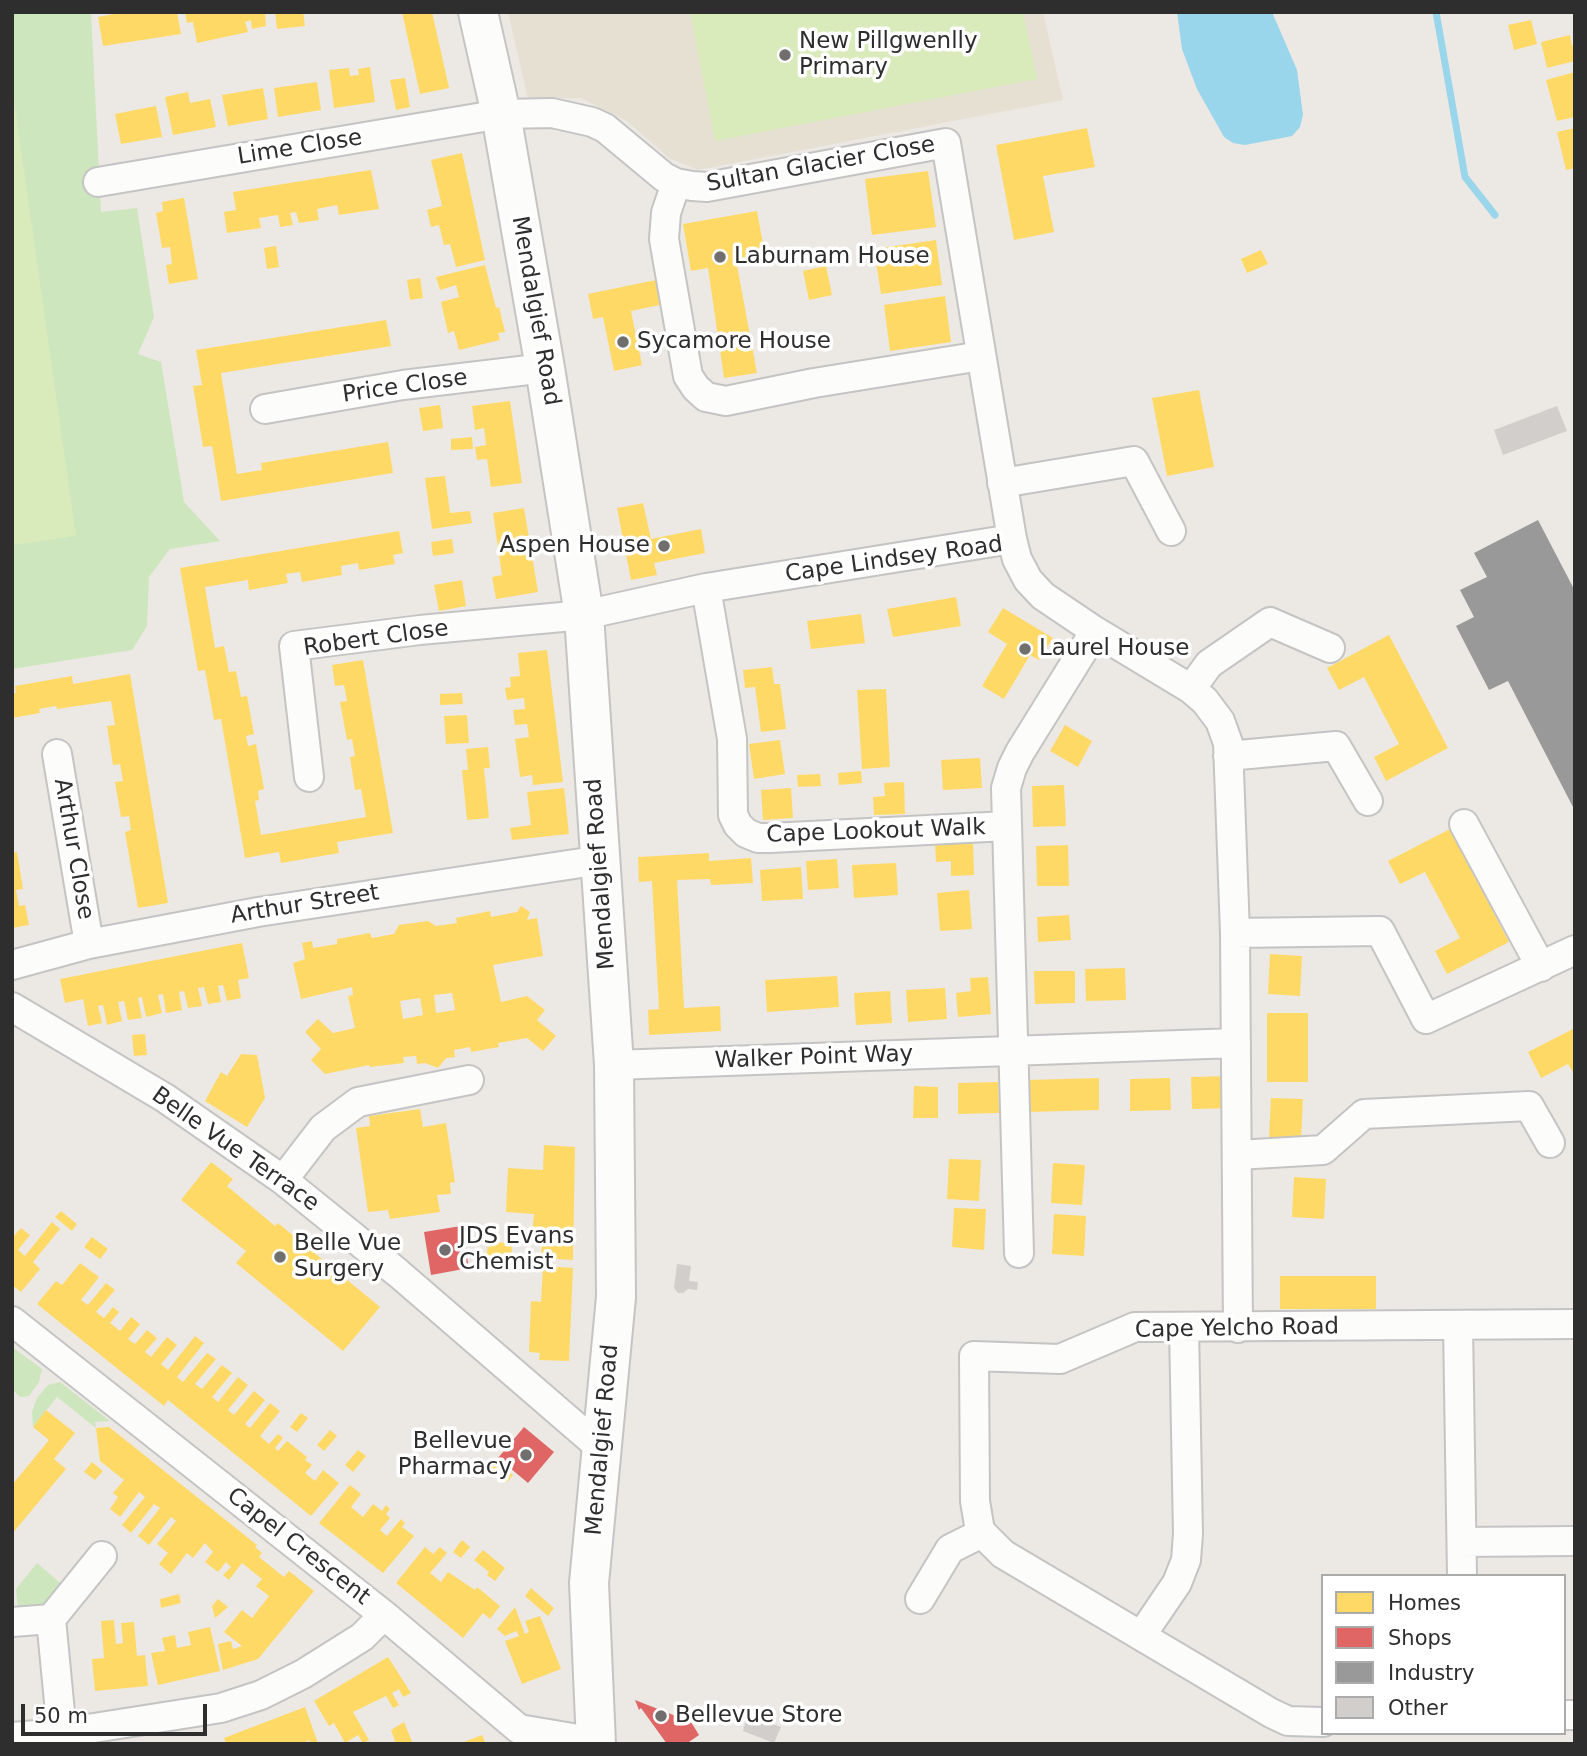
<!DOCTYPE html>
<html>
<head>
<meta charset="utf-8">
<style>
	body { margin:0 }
	#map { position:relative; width:1587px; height:1756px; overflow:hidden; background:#ece8e4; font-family:"DejaVu Sans",sans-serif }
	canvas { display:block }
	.frame { position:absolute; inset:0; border:14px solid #2e2e2e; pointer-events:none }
	.legend { position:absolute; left:1321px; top:1574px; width:245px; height:161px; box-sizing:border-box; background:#fff; border:2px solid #ababab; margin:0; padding:9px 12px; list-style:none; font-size:21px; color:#2e2e2e }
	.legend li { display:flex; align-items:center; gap:14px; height:35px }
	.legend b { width:35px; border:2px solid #ababab }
	.scale { position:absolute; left:21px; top:1704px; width:186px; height:32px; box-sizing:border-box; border:4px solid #2e2e2e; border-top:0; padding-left:9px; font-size:21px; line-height:24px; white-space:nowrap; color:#2e2e2e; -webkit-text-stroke:5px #fff; paint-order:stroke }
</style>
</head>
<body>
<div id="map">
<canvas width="1587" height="1756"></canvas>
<div class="frame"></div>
<ul class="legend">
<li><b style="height:19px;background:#ffd966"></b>Homes</li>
<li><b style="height:19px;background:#e06666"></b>Shops</li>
<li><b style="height:19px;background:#999"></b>Industry</li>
<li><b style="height:19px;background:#d1cecb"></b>Other</li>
</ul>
<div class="scale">50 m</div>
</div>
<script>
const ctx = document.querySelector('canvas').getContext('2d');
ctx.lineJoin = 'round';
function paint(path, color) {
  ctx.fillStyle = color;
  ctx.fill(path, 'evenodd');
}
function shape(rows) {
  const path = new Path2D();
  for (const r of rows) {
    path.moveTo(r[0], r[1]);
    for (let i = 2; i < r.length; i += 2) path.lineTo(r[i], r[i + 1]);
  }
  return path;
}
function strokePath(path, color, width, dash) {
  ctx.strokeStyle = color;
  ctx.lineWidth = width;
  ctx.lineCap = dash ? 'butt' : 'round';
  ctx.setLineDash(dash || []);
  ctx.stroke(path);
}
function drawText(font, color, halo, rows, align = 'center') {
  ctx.font = font + ' "DejaVu Sans",sans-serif';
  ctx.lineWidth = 7;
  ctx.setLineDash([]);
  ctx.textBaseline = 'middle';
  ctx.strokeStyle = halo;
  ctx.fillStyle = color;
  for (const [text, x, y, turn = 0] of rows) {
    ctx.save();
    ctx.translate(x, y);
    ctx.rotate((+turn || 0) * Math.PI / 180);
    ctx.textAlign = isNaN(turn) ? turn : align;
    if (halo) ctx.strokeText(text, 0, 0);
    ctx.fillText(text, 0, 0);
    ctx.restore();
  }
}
paint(shape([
	[508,12,1043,12,1063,100,698,170,669,158,627,121,581,98,528,99]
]), '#e6e0d3');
paint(shape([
	[12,12,91,12,101,212,137,208,154,317,138,354,161,362,184,502,220,541,170,549,149,577,147,626,132,650,12,669],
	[12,1347,42,1369,39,1382,29,1396,20,1397,12,1389],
	[60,1382,110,1421,95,1422,96,1428,57,1397,33,1427,32,1412,37,1398,48,1385],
	[37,1563,66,1588,48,1607,18,1609,16,1589]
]), '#cee6be');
paint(shape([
	[690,12,1023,12,1037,79,715,141],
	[12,100,14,100,76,536,12,545]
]), '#d9eabb');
paint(shape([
	[1177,12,1272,12,1297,70,1303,115,1300,127,1292,136,1245,145,1233,143,1224,137,1197,89,1182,49]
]), '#99d6ec');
paint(shape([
	[125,12,177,12,181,34,103,46,98,17],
	[185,12,265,12,266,26,252,29,251,20,245,22,248,32,197,43,193,22,187,23],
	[275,12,303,12,305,26,277,29],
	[402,12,432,12,449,88,420,94],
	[1531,20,1537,44,1514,50,1508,25],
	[1570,35,1572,46,1575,45,1575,61,1547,68,1541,42],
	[370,67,375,102,334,108,329,70,349,68,350,76,359,75,358,69],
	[1575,72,1575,117,1557,121,1546,80],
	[405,78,410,107,396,110,390,80],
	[317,82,321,110,278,117,274,88],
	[263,88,268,119,228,126,222,95],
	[188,92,190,103,210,99,216,127,173,135,165,97],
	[156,106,162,137,121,144,115,114],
	[1087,128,1095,167,1043,176,1054,232,1014,240,996,145],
	[1575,128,1575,168,1566,170,1557,132],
	[462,153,485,260,456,267,450,244,444,245,439,225,431,227,427,210,442,206,431,160],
	[371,170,379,209,339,215,337,205,317,209,319,220,299,223,296,212,290,213,293,225,280,227,278,215,259,218,261,228,227,233,224,212,236,210,233,192],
	[928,171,936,227,872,235,865,179],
	[184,198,198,279,169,284,166,265,172,264,170,247,162,248,156,213,163,211,162,202],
	[757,211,765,255,736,260,757,373,724,378,708,268,691,271,683,224],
	[936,240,942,285,881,294,874,249],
	[276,246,279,267,267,269,264,248],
	[1261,250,1268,264,1247,273,1241,259],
	[485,265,496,308,499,307,505,332,498,333,500,340,459,350,454,331,448,333,441,302,459,297,456,285,440,290,436,277],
	[826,266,832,295,809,300,803,271],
	[420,278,423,298,410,300,407,280],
	[656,280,660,305,631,311,642,365,614,371,603,317,593,319,588,294],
	[945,296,951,342,890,351,884,305],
	[386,320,391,346,221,373,237,474,262,470,261,463,388,442,393,473,221,501,212,446,203,447,193,386,202,385,196,350],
	[1199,390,1214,467,1167,476,1152,398],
	[510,401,522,483,491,487,487,459,477,460,475,447,486,445,484,428,475,430,472,406],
	[440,405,443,428,423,431,419,408],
	[472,437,473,449,451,450,451,439],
	[445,476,450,513,470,511,472,523,432,529,425,478],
	[643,503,651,539,701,529,705,553,654,563,657,575,631,580,617,508],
	[524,508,538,592,496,599,492,577,502,575,493,513],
	[399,531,403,553,393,555,395,564,359,570,358,563,341,566,342,575,302,582,300,572,286,574,288,583,249,590,248,580,205,587,215,648,224,646,229,672,236,671,241,697,247,696,254,734,246,736,248,746,256,744,264,789,258,791,259,800,255,801,261,835,366,817,361,789,355,790,350,757,355,756,352,739,347,740,340,702,347,701,344,685,335,686,332,665,363,660,393,833,337,842,339,853,281,863,279,852,245,858,221,719,214,720,205,670,198,671,180,568],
	[452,539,454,553,433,556,431,542],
	[462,580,466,606,439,611,434,585],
	[956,597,961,626,893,637,887,609],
	[1003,608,1053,638,1039,660,1030,655,1004,699,982,686,1007,644,988,632],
	[861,614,865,643,811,649,807,621],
	[1389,635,1448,748,1386,781,1374,757,1399,744,1364,677,1339,690,1327,668],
	[547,650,563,782,533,785,532,775,520,777,515,739,529,737,527,724,515,725,513,710,525,709,524,698,507,700,505,688,511,687,510,677,520,676,518,653],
	[772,667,774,684,780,684,786,729,761,732,755,687,745,688,743,670],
	[130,674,168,903,138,908,125,832,131,830,129,816,121,817,115,782,123,781,120,764,113,765,107,726,115,725,111,701,57,709,56,706,39,709,40,713,12,718,12,693,16,693,15,686,72,676,73,684],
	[886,689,890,767,862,769,857,690],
	[462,693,463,704,440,705,440,694],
	[467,715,469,743,446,744,444,716],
	[1065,725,1092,741,1078,767,1050,751],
	[780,740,785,774,754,779,749,744],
	[488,747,490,768,484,768,489,818,467,820,462,770,468,770,466,749],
	[980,758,982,788,943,790,941,760],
	[861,771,862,783,839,785,838,773],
	[820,774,821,786,798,787,797,775],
	[904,782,905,814,874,815,873,797,885,796,884,783],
	[1064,785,1066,826,1033,827,1032,786],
	[564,788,569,834,512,840,510,828,531,825,527,792],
	[791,788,793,818,763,820,761,790],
	[1450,829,1509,942,1447,974,1435,951,1460,938,1425,872,1400,884,1388,861],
	[973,842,974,875,951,876,951,861,936,862,935,843],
	[1068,845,1069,886,1037,886,1036,846],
	[17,852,23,889,16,890,19,906,25,905,29,925,12,928,12,853],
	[709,853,709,861,751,858,753,883,711,885,710,879,677,880,684,1008,720,1006,721,1031,649,1035,648,1010,659,1009,652,881,639,882,638,857],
	[837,859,839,888,808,890,806,861],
	[896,863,898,895,854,898,852,865],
	[801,867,803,899,762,901,760,870],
	[969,890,972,929,940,931,937,893],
	[521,906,530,912,527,920,537,918,543,956,493,965,501,1002,527,996,545,1010,537,1020,556,1036,543,1051,527,1038,498,1043,499,1047,471,1052,470,1047,454,1050,455,1057,446,1058,438,1068,425,1063,417,1064,416,1056,403,1057,404,1063,370,1067,369,1065,325,1074,311,1060,321,1049,305,1032,318,1019,333,1033,355,1028,348,996,353,995,352,987,301,999,293,963,305,959,302,943,312,941,313,948,337,944,337,939,370,933,372,938,394,934,399,925,428,921,436,926,457,923,456,918,490,911,491,917,517,912],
	[452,993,455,1010,436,1013,434,995],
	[420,998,423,1015,403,1019,400,1001],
	[1069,915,1071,940,1038,942,1037,917],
	[242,943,249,978,238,980,241,998,227,1001,223,985,218,986,221,1002,208,1004,204,987,198,988,202,1006,188,1008,184,991,179,992,182,1010,166,1013,163,994,158,995,162,1013,146,1017,142,997,138,998,142,1018,128,1020,124,1001,118,1002,122,1021,107,1025,103,1005,98,1006,102,1023,88,1026,83,999,65,1003,60,979],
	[1270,954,1302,956,1300,996,1268,994],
	[1125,968,1126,1000,1086,1001,1085,969],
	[1034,971,1075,971,1075,1003,1035,1004],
	[837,976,839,1007,767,1012,765,980],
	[988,977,991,1014,958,1017,956,993,971,991,970,978],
	[945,988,947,1019,908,1022,906,990],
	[890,991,892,1023,856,1025,854,993],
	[1267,1013,1308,1013,1308,1082,1267,1082],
	[1575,1028,1575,1076,1568,1064,1541,1078,1528,1052],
	[145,1034,147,1055,134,1056,132,1035],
	[241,1054,257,1055,265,1098,247,1127,205,1101,221,1072,227,1076],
	[1232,1076,1232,1108,1192,1109,1191,1077],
	[1099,1078,1099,1110,1029,1112,1028,1080],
	[1170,1078,1171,1110,1130,1111,1130,1079],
	[998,1082,999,1113,958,1114,958,1083],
	[914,1086,938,1087,938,1118,913,1118],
	[1271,1098,1303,1099,1301,1140,1269,1138],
	[420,1109,423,1127,446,1123,455,1182,450,1183,451,1194,437,1195,440,1212,390,1219,388,1210,368,1212,356,1128,370,1126,369,1116],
	[544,1145,575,1147,573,1260,541,1258,542,1236,532,1235,534,1214,506,1212,508,1168,543,1170],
	[949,1159,981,1160,979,1201,947,1199],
	[211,1162,233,1179,227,1186,275,1226,278,1223,380,1307,343,1351,236,1263,246,1251,181,1200],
	[1053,1163,1085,1165,1082,1205,1051,1203],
	[1294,1177,1326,1179,1324,1219,1292,1217],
	[954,1208,986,1209,984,1250,952,1247],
	[61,1211,77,1224,72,1231,55,1217],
	[1054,1214,1086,1216,1084,1256,1052,1254],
	[52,1222,60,1229,33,1262,40,1269,21,1292,12,1285,12,1238,21,1228,30,1235,18,1250,25,1256],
	[92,1237,108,1249,100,1259,84,1247],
	[488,1242,512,1243,511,1267,486,1265],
	[80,1263,99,1277,81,1300,88,1305,106,1283,115,1290,96,1312,104,1318,113,1307,119,1312,110,1323,120,1331,131,1317,140,1324,128,1339,135,1344,147,1330,157,1338,145,1352,151,1357,167,1337,177,1345,161,1364,168,1370,195,1336,204,1343,177,1377,183,1382,207,1353,216,1359,195,1384,202,1389,222,1365,232,1373,212,1397,218,1402,238,1377,248,1385,228,1410,234,1415,254,1391,265,1400,245,1424,250,1428,270,1403,280,1411,260,1436,269,1444,278,1434,283,1438,275,1448,278,1451,287,1441,307,1457,305,1460,312,1465,305,1473,315,1481,323,1470,339,1483,311,1516,168,1400,164,1406,37,1304,56,1281,62,1285],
	[543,1266,573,1268,569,1361,539,1360,540,1353,529,1352,531,1301,541,1302],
	[1280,1276,1376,1276,1376,1309,1280,1309],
	[46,1410,75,1433,54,1459,66,1469,12,1534,12,1485,49,1440,33,1427],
	[301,1413,308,1418,297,1432,290,1427],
	[109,1427,257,1545,255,1547,262,1553,259,1557,284,1577,289,1571,314,1591,258,1659,223,1670,218,1644,231,1641,233,1649,242,1646,224,1632,242,1610,252,1618,269,1596,256,1586,262,1579,242,1563,229,1580,223,1575,231,1567,226,1562,218,1572,205,1562,213,1552,205,1543,193,1558,187,1553,171,1574,159,1564,168,1553,157,1544,176,1521,171,1517,149,1545,138,1536,160,1508,154,1504,131,1533,122,1525,145,1497,139,1492,120,1517,110,1509,118,1497,113,1493,124,1480,100,1461,96,1428],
	[330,1430,337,1436,324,1451,317,1445],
	[358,1450,366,1456,353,1472,345,1465],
	[496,1461,513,1475,507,1482,490,1468],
	[92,1462,103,1471,95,1480,84,1472],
	[350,1485,361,1494,351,1507,363,1517,373,1504,382,1511,386,1505,390,1509,386,1514,390,1518,380,1530,387,1536,401,1519,405,1523,402,1527,414,1536,383,1573,319,1523],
	[462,1540,470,1547,461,1558,453,1552],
	[425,1547,433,1554,440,1547,447,1553,430,1573,441,1582,448,1572,475,1590,477,1587,500,1606,490,1619,483,1613,463,1638,396,1583],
	[483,1550,505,1568,495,1581,487,1575,489,1572,474,1560],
	[531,1588,554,1608,548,1616,525,1596],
	[179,1594,181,1603,161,1608,160,1599],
	[218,1599,228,1607,215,1618,212,1606],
	[515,1607,525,1634,529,1632,525,1621,540,1616,561,1669,522,1684,505,1641,519,1636,516,1631,505,1636,497,1629],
	[114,1620,116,1644,123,1643,121,1623,134,1622,137,1656,145,1655,148,1686,95,1691,92,1659,104,1658,101,1621],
	[210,1627,220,1671,158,1685,151,1653,165,1651,162,1638,175,1635,177,1648,191,1645,188,1632],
	[388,1657,411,1693,403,1697,399,1689,392,1693,399,1705,393,1708,386,1696,353,1712,369,1740,363,1743,358,1735,345,1743,334,1723,329,1726,314,1701],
	[305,1707,318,1743,311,1744,309,1740,302,1744,226,1744,224,1738],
	[404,1722,413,1744,396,1744,391,1730],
	[482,1735,486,1744,459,1744]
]), '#ffd966');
paint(shape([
	[461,1226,469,1268,431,1275,424,1232],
	[524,1427,554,1452,528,1483,498,1458],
	[635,1700,691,1722,699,1735,686,1744,667,1744,641,1708,639,1710]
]), '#e06666');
paint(shape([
	[1538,520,1575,591,1575,811,1508,681,1489,690,1456,626,1474,617,1460,590,1487,577,1474,553]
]), '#999');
strokePath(shape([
	[1436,12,1465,177,1495,215]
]), '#99d6ec', 7);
paint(shape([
	[1557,406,1567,431,1503,455,1494,430],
	[677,1264,691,1266,689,1281,698,1282,697,1290,688,1289,683,1293,678,1293,674,1288],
	[747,1715,781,1727,774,1743,743,1731]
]), '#d1cecb');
const street = shape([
	[98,182,501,114,552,113,592,122,605,128,664,177,676,183,692,186,707,187,946,143,1012,539,1017,559,1028,580,1043,596,1095,631,1191,689,1205,701,1220,721,1228,743,1235,933,1238,1328],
	[676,183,666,213,664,239,688,376,696,388,706,397,726,401,814,383,981,356],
	[265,409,403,385,545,368],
	[1002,483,1134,461,1171,531],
	[706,588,732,739,733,815,738,825,746,833,758,838,770,838,1007,826],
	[1191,689,1209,664,1270,622,1330,648],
	[57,754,89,944],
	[1228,756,1336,746,1368,801],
	[309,777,294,646,420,630,584,615,706,588,1012,539],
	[1464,824,1541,967],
	[1235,933,1380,931,1426,1019,1575,950],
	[12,965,89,944,258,912,601,860],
	[12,1007,165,1098,283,1180,398,1273,602,1449],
	[614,1065,1236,1043],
	[1237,1155,1323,1150,1364,1114,1529,1106,1550,1143],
	[283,1180,323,1128,358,1102,469,1080],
	[1019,1253,1006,788,1012,768,1020,752,1095,631],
	[12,1321,384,1615,519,1729,596,1742],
	[1458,1325,1462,1576],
	[1462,1542,1575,1541],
	[920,1599,950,1549,982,1533],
	[51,1619,102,1556],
	[12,1622,51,1619,62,1733],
	[1141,1636,1177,1583,1186,1560,1188,1534,1184,1328],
	[1564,1715,1575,1715],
	[1323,1722,1288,1721,1271,1713,1003,1554,980,1531,975,1501,974,1356,1060,1359,1135,1327,1575,1324],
	[12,1737,62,1733,221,1708,261,1695,303,1674,362,1637,384,1615]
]);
const secondary = shape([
	[478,12,501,114,545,368,584,615,614,1065,616,1297,589,1583,596,1744]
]);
strokePath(street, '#c5c4c5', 32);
strokePath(secondary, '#c5c4c5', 42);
strokePath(street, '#fcfcfb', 28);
strokePath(secondary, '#fcfcfb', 38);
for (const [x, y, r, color] of [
	[785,55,7,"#706f6e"],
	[720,257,7,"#706f6e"],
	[623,342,7,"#706f6e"],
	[664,546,7,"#706f6e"],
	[1025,649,7,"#706f6e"],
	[445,1250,7,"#706f6e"],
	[280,1257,7,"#706f6e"],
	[526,1455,7,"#706f6e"],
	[661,1716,7,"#706f6e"]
]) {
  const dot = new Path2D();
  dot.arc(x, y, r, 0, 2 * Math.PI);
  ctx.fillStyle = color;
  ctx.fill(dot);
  strokePath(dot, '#fff', 2.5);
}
drawText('23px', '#2e2e2e', '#fff', [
	["New Pillgwenlly",799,42],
	["Primary",799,68],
	["Laburnam House",734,257],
	["Sycamore House",637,342],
	["Aspen House",650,546,"right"],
	["Laurel House",1039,649],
	["JDS Evans",459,1237],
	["Chemist",459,1263],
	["Belle Vue",294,1244],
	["Surgery",294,1270],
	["Bellevue",512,1442,"right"],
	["Pharmacy",512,1468,"right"],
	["Bellevue Store",675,1716]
], 'left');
drawText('23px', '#2e2e2e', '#fff', [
	["Lime Close",300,148,-9],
	["Sultan Glacier Close",821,165,-10],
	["Mendalgief Road",535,311,80],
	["Price Close",405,387,-8],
	["Cape Lindsey Road",894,560,-8],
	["Robert Close",376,639,-8],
	["Cape Lookout Walk",876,832,-2],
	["Arthur Close",73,849,80],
	["Mendalgief Road",601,874,-94],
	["Arthur Street",305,905,-9],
	["Walker Point Way",814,1058,-2],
	["Belle Vue Terrace",235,1150,35],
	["Cape Yelcho Road",1237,1329,-1],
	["Mendalgief Road",603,1440,-85],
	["Capel Crescent",298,1547,38]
]);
</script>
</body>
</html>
